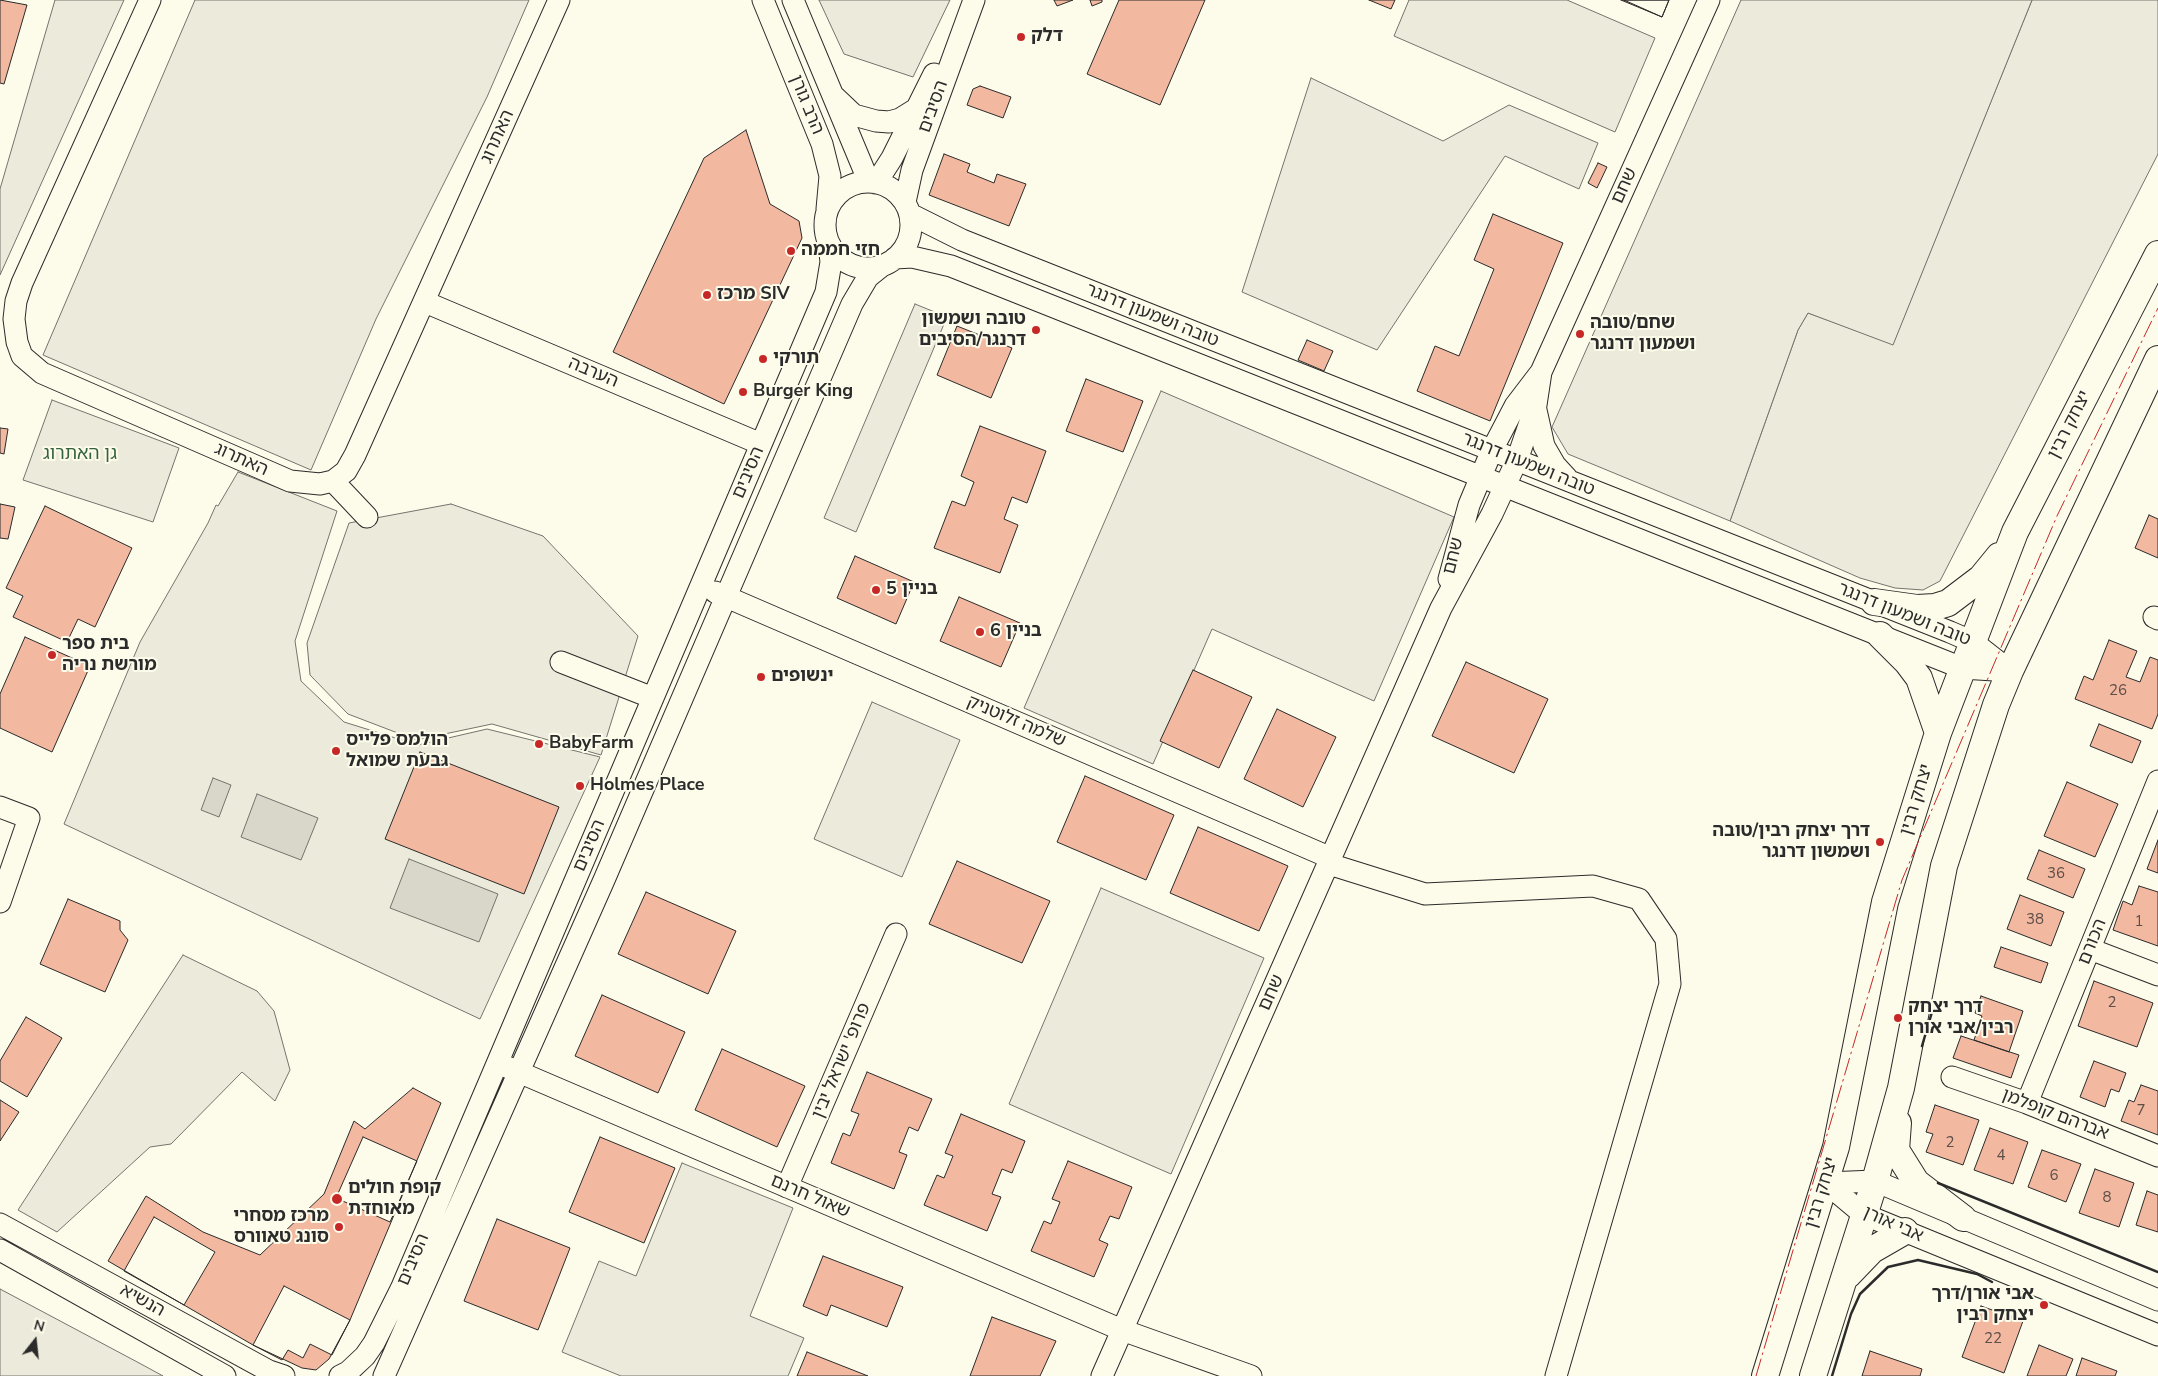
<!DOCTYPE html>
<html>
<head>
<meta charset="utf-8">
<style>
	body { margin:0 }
	#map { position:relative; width:2158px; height:1376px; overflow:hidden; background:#fdfbea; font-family:"Nunito Sans",sans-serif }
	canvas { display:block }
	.north { position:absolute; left:10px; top:1316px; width:50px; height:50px; -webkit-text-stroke:4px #fdfbea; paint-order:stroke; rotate:16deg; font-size:14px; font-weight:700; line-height:20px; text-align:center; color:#2b2b2b }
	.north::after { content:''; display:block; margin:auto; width:18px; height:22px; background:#2b2b2b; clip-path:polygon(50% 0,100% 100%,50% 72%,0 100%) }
</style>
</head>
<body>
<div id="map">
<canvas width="2158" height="1376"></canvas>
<div class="north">N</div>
</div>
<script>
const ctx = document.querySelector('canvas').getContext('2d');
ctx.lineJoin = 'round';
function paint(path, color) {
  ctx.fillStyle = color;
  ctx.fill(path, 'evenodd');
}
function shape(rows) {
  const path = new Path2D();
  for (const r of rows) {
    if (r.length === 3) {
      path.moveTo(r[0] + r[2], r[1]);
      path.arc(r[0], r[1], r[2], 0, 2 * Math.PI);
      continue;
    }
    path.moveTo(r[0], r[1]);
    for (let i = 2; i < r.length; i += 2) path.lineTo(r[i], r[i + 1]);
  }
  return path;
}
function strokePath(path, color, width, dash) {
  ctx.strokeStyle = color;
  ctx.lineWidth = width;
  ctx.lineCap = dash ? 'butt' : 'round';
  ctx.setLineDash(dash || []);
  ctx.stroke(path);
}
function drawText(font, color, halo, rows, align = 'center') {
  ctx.font = font + ' "Nunito Sans","Noto Sans Hebrew",sans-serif';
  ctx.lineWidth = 4;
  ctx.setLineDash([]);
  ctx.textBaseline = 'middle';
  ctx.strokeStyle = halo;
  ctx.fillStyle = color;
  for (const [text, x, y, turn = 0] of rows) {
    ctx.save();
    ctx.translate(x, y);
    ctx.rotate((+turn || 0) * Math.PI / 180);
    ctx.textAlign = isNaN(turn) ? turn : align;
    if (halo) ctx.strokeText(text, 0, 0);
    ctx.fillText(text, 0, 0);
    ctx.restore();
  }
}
const green = shape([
	[55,0,124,0,0,275,0,189,55,0],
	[195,0,529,0,487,97,376,319,311,470,43,355,195,0],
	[2032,0,2158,0,2158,154,1940,581,1923,590,1895,588,1860,578,1730,521,1798,330,1808,313,1893,344,2032,0],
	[52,400,179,448,153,522,23,480,52,400],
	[238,472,337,511,295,641,301,681,344,722,418,745,487,729,600,757,480,1019,64,824,140,642,208,523,216,505,218,506,238,472],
	[872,702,960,740,902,877,814,839,872,702],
	[1101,888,1264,958,1171,1174,1009,1104,1101,888],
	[183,955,257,991,274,1011,290,1070,275,1101,242,1072,171,1144,150,1147,57,1232,18,1210,183,955],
	[682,1163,793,1208,750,1316,804,1338,788,1376,621,1376,562,1352,599,1261,636,1276,682,1163],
	[0,1289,141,1364,163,1376,0,1376,0,1289]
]);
paint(green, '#ecebdb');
strokePath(green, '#74746e', 1);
const parking = shape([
	[819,0,950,0,913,77,844,54,819,0],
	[1409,0,1567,0,1655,38,1615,132,1394,36,1409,0],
	[1741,0,2032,0,1893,345,1808,313,1798,330,1730,521,1568,454,1552,427,1741,0],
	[1311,78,1443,141,1509,105,1598,143,1579,189,1505,156,1377,350,1242,292,1311,78],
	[915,304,947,317,856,532,824,518,915,304],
	[1161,391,1454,517,1374,701,1212,629,1153,764,1024,708,1161,391],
	[451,504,543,536,638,636,601,755,492,724,416,740,348,714,310,675,307,643,349,523,451,504]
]);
paint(parking, '#eceadb');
strokePath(parking, '#74746e', 1);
const water = shape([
	[213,778,231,785,219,817,201,810,213,778],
	[257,794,318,818,301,860,241,837,257,794],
	[409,859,498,894,479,942,390,908,409,859]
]);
paint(water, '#d8d7c9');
strokePath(water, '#74746e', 1);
const building = shape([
	[0,0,27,5,4,84,0,83,0,0],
	[1054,0,1073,0,1057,6,1054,0],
	[1090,0,1102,0,1102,2,1092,6,1090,0],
	[1119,0,1205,0,1160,105,1087,74,1119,0],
	[1369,0,1395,0,1391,9,1369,0],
	[1621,0,1669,0,1662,17,1621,0],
	[1624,0,1669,0,1662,17,1624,0],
	[980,86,1011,97,1003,118,967,105,973,89,980,86],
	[746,130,770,204,799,221,802,238,724,404,613,352,704,158,746,130],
	[944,154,970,164,967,172,994,183,997,174,1026,184,1009,226,929,195,944,154],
	[1598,163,1607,167,1597,188,1588,183,1598,163],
	[1493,214,1563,243,1490,421,1417,391,1435,346,1459,356,1494,269,1474,260,1493,214],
	[957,326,1012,348,991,398,937,375,957,326],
	[1307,340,1333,351,1324,371,1298,360,1307,340],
	[1086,379,1143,401,1123,452,1066,431,1086,379],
	[980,426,1046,451,1027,503,1012,497,1004,519,1018,525,1000,573,934,548,952,501,965,506,974,482,961,476,980,426],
	[0,428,8,429,4,454,0,453,0,428],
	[0,504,15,507,8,539,0,538,0,504],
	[45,506,132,548,95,627,78,619,67,642,13,617,23,596,6,588,45,506],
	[2149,515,2158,519,2158,558,2135,548,2149,515],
	[855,556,914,582,896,624,837,598,855,556],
	[959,597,1020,623,1001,667,940,641,959,597],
	[25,637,90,666,52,752,0,728,0,694,25,637],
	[2109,640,2137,651,2126,677,2140,682,2150,657,2158,660,2158,714,2152,729,2075,699,2084,676,2093,680,2109,640],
	[1466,662,1548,699,1514,773,1432,736,1466,662],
	[1193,670,1252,697,1219,768,1160,741,1193,670],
	[1277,709,1336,737,1303,807,1244,779,1277,709],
	[2099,724,2141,741,2132,763,2090,746,2099,724],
	[420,752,559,807,524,894,385,839,420,752],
	[1085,776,1174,815,1146,880,1057,842,1085,776],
	[2067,782,2118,804,2095,857,2044,836,2067,782],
	[1198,827,1288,866,1259,931,1170,893,1198,827],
	[2158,840,2158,873,2147,869,2158,840],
	[2039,850,2085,869,2073,898,2027,879,2039,850],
	[957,861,1050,901,1022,963,929,924,957,861],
	[2139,886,2158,892,2158,946,2113,930,2123,901,2132,905,2139,886],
	[646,892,736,931,708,994,618,954,646,892],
	[2020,895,2064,912,2051,946,2007,929,2020,895],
	[68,899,120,921,120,930,128,940,105,992,40,964,68,899],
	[2001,947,2048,963,2041,983,1994,967,2001,947],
	[2094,981,2153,1003,2137,1047,2078,1026,2094,981],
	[602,995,685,1032,658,1093,575,1056,602,995],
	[1981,996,2023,1011,2009,1052,1974,1040,1982,1016,1975,1013,1981,996],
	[26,1017,62,1038,27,1097,0,1081,0,1061,26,1017],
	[1961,1036,2019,1055,2011,1078,1953,1058,1961,1036],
	[722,1049,805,1086,777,1147,695,1110,722,1049],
	[2094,1061,2126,1073,2119,1092,2111,1089,2105,1107,2080,1097,2094,1061],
	[867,1072,932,1099,918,1131,909,1127,899,1152,907,1155,894,1189,831,1163,843,1133,850,1136,859,1114,851,1111,867,1072],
	[2141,1085,2158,1091,2158,1135,2121,1121,2129,1100,2134,1102,2141,1085],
	[413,1088,441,1103,350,1320,329,1359,316,1370,302,1368,253,1345,108,1261,146,1196,203,1232,260,1255,324,1194,354,1121,365,1129,413,1088],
	[0,1100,19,1112,0,1141,0,1100],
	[1935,1105,1979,1120,1963,1165,1926,1152,1933,1134,1926,1132,1935,1105],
	[961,1114,1025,1141,1012,1173,1002,1169,992,1194,1001,1197,987,1231,924,1205,937,1175,944,1178,953,1156,945,1153,961,1114],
	[1990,1128,2028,1142,2013,1184,1974,1170,1990,1128],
	[363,1137,417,1161,390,1222,336,1198,363,1137],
	[600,1137,675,1168,644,1243,569,1212,600,1137],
	[2042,1150,2081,1164,2066,1202,2028,1187,2042,1150],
	[1068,1161,1132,1187,1119,1219,1110,1216,1099,1240,1108,1244,1094,1277,1031,1251,1044,1221,1051,1224,1060,1202,1052,1199,1068,1161],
	[2095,1169,2134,1183,2119,1227,2079,1213,2095,1169],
	[2147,1191,2158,1195,2158,1232,2136,1225,2147,1191],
	[154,1217,215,1252,184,1305,124,1271,154,1217],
	[497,1219,570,1248,538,1330,464,1301,497,1219],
	[823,1256,903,1287,887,1327,831,1305,827,1316,803,1306,823,1256],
	[284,1286,350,1320,332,1355,310,1344,303,1358,288,1350,282,1360,253,1345,284,1286],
	[1981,1306,2023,1321,2004,1373,1962,1357,1981,1306],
	[992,1317,1056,1341,1040,1376,970,1376,992,1317],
	[2039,1345,2073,1359,2066,1376,2027,1376,2039,1345],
	[1870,1351,1922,1369,1920,1376,1862,1376,1870,1351],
	[807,1352,868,1376,797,1376,807,1352],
	[2082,1358,2117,1371,2115,1376,2076,1376,2082,1358]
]);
paint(building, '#f2b8a0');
strokePath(building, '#2b2b2b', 1);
const minor = shape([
	[150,0,22,283,16,301,14,319,17,342,22,356,42,373,290,481,320,484,333,481,346,471,355,455,559,0],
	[763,0,822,144,830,176,827,209],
	[793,0,869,182],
	[835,97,854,115,876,121,889,122,900,119,916,109],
	[868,225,43],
	[876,183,892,158,934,74],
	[905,202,912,170,974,0],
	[910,214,962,240,1950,632,1973,642,2010,671],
	[895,258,912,257,951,266,1962,668,2010,671],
	[425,302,761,444],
	[1536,410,1544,446,1555,465,1567,478],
	[333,481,367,517],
	[1449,579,1469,505,1492,450,1515,406,1541,372,1709,0],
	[715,592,1331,858],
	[2154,617,2158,619],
	[561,662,653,698],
	[0,807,29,818,0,902],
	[1329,864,1425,894,1593,886,1639,899,1666,939,1670,984,1556,1376],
	[2090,949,2158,975],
	[507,1067,1122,1330,1251,1376],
	[1952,1077,2027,1103,2158,1156],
	[2027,1103,2158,781],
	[1826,1183,1863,1214,2158,1335],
	[1826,1183,1875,1181,2158,1300],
	[787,1187,896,934],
	[0,1224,269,1371,284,1376],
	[0,1250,225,1376],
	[340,1376,348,1372,365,1356,374,1343,401,1289,826,292,831,262,829,244],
	[384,1376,604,880,852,304,868,277,883,265],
	[1102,1376,1441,608,1492,514,1517,460,1536,405,1541,372]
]);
const major = shape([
	[1874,602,1917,608,1935,607,1948,603,1981,578,1999,556],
	[1880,635,1907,662,1919,678,1938,733],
	[1898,1123,1896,1150,1916,1182,1963,1218],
	[1848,1275,1872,1250,1905,1231],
	[1765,1376,1836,1147,1885,902,1938,733,2015,532,2158,254],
	[1813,1376,1875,1181,1901,1088,1944,866,1996,705,2010,671,2158,359]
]);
strokePath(minor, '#2b2b2b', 23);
strokePath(major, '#2b2b2b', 28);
strokePath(minor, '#fdfbea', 21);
strokePath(major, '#fdfbea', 26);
strokePath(shape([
	[1922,1046,1932,1012],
	[1938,1183,2158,1272],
	[1832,1376,1851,1314,1860,1294,1888,1267,1918,1260,1977,1274,1992,1282]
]), '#2b2b2b', 2.5);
strokePath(shape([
	[1756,1376,1902,880,2057,516,2158,308]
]), '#c62828', 1, [18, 4, 2.5, 4]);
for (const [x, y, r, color] of [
	[1021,37,5,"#c62828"],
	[791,251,5,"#c62828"],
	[707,295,5,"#c62828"],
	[1036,330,5,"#c62828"],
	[1580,334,5,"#c62828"],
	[763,359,5,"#c62828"],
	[743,392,5,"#c62828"],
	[876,590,5,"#c62828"],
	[980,632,5,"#c62828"],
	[52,655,5,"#c62828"],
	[761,677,5,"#c62828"],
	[539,744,5,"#c62828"],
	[336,751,5,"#c62828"],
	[580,786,5,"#c62828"],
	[1880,842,5,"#c62828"],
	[1898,1018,5,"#c62828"],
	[337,1199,6,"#c62828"],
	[339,1227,5,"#c62828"],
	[2044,1305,5,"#c62828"]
]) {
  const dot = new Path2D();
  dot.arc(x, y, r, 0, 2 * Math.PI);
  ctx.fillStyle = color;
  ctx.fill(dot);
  strokePath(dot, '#fdfbea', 2);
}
drawText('15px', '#5d4e48', null, [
	["26",2118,691],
	["36",2056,874],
	["38",2035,920],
	["1",2139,922],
	["2",2112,1003],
	["7",2141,1111],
	["2",1950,1143],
	["4",2001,1156],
	["6",2054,1176],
	["8",2107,1198],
	["22",1993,1339]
]);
drawText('bold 18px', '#2b2b2b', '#fdfbea', [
	["דלק",1031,37],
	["חזי חממה",801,251],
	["מרכז SIV",717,295],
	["טובה ושמשון",1026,320,"right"],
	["דרנגר/הסיבים",1026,341,"right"],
	["שחם/טובה",1590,324],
	["ושמעון דרנגר",1590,345],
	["תורקי",773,359],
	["Burger King",753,392],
	["בניין 5",886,590],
	["בניין 6",990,632],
	["בית ספר",62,645],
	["מורשת נריה",62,666],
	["ינשופים",771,677],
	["הולמס פלייס",346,741],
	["גבעת שמואל",346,762],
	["BabyFarm",549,744],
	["Holmes Place",590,786],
	["דרך יצחק רבין/טובה",1870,832,"right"],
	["ושמשון דרנגר",1870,853,"right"],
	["דרך יצחק",1908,1008],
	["רבין/אבי אורן",1908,1029],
	["קופת חולים",348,1189],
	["מאוחדת",348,1210],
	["מרכז מסחרי",329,1217,"right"],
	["סונג טאוורס",329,1238,"right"],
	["אבי אורן/דרך",2034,1295,"right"],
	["יצחק רבין",2034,1316,"right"]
], 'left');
drawText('18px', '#2b2b2b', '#fdfbea', [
	["הרב גורן",806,105,68],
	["הסיבים",934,107,-70],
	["האתרוג",498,137,-66],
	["שחם",1625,186,-66],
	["טובה ושמעון דרנגר",1152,316,22],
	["הערבה",593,373,23],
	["יצחק רבין",2070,425,-63],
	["האתרוג",241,460,24],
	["טובה ושמעון דרנגר",1528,465,22],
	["הסיבים",749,473,-67],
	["שחם",1454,556,-76],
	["טובה ושמעון דרנגר",1904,615,22],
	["שלמה זלוטניק",1016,722,23],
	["יצחק רבין",1917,800,-73],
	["הסיבים",590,846,-67],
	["הכורם",2093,942,-68],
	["שחם",1272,993,-66],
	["פרופ' ישראל יבין",842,1061,-67],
	["אברהם קופלמן",2055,1115,21],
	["יצחק רבין",1822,1193,-73],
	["שאול חרנם",810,1197,23],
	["אבי אורן",1893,1225,24],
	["הסיבים",414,1260,-67],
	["הנשיא",142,1301,29]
]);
drawText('18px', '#34623c', '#fdfbea', [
	["גן האתרוג",80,455]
]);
</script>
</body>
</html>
